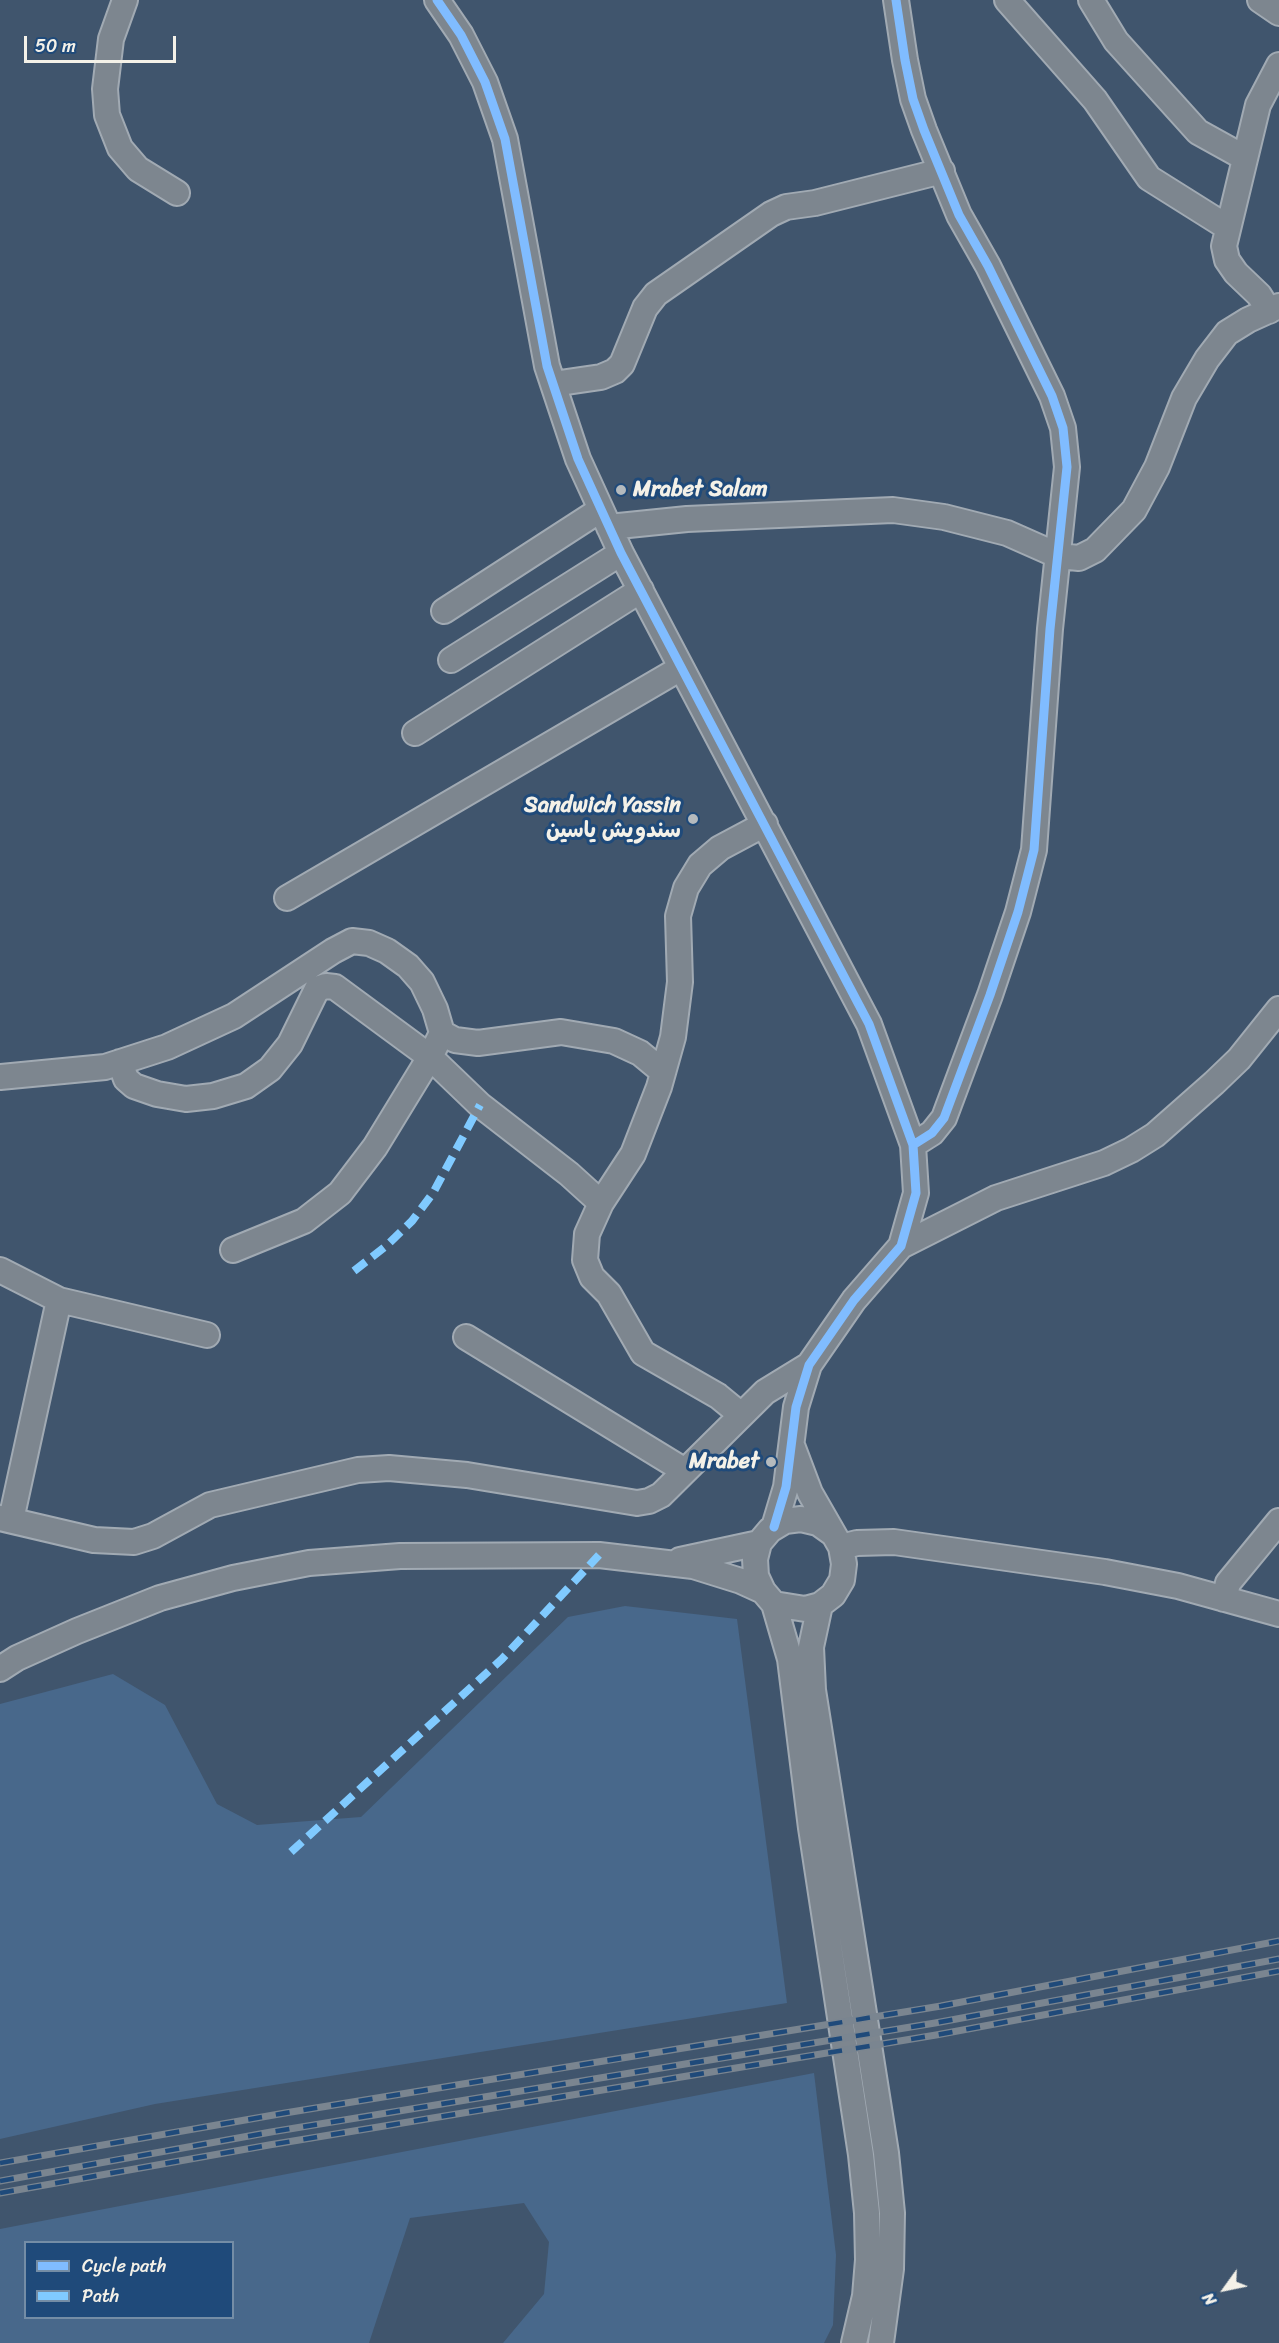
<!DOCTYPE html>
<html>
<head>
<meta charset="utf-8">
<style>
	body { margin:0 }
	#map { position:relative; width:1279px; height:2343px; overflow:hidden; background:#40556d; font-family:Sriracha,sans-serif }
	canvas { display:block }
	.legend { position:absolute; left:24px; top:2241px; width:210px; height:78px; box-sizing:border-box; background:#1f4a7a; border:2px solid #748da6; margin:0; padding:8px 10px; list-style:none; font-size:18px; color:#f4f1e8 }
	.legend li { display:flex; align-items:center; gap:12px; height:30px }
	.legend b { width:30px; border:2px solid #748da6 }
	.north { position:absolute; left:1195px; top:2259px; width:60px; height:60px; -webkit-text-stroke:4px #1f4a7a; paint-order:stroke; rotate:237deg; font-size:16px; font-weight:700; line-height:24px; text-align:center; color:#f4f1e8 }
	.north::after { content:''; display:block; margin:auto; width:21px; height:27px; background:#f4f1e8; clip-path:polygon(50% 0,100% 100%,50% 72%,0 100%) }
	.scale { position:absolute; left:24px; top:36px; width:152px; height:27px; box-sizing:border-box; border:3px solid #f4f1e8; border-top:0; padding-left:8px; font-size:18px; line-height:21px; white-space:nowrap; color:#f4f1e8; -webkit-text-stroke:4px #1f4a7a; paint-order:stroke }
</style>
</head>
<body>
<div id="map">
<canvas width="1279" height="2343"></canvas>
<ul class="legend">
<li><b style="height:8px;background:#80bcff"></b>Cycle path</li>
<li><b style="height:8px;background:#80caff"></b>Path</li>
</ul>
<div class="north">N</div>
<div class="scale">50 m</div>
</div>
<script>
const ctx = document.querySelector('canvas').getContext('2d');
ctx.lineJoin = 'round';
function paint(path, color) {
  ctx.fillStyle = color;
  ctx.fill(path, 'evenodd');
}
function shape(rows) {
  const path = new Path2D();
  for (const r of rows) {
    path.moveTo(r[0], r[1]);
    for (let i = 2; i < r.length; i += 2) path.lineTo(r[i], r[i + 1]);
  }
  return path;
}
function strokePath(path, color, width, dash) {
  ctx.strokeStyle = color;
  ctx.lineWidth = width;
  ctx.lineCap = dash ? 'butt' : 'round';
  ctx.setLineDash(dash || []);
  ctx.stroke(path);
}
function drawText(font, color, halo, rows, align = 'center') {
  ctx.font = font + ' Sriracha,"Playpen Sans Arabic",sans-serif';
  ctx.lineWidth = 6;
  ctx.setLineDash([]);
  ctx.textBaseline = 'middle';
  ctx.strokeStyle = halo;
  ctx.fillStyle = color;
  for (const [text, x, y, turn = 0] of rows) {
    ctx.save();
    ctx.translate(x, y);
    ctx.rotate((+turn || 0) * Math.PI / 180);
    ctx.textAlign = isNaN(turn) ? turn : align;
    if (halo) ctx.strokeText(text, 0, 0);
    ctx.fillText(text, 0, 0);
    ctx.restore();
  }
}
paint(shape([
	[625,1606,737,1619,787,2003,155,2104,0,2139,0,1704,113,1674,165,1705,217,1804,257,1825,361,1817,568,1617],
	[814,2073,836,2255,833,2325,824,2343,503,2343,544,2294,549,2242,524,2203,410,2218,369,2343,0,2343,0,2229],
	[232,2242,232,2318,26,2318,26,2242]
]), '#48688b');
const minor = shape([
	[125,0,111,39,105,89,107,115,120,148,138,169,177,193],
	[437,0,461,35,485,82,505,139,547,366,578,459,621,553,869,1024,913,1145,916,1193,901,1246,854,1300,809,1365,796,1407,786,1487,774,1527],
	[896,0,905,60,913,99,924,130,959,215,988,266,1052,396,1063,428,1067,467,1050,629,1034,850,1018,912,990,995,944,1118,932,1133,913,1145],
	[1007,0,1095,100,1149,178,1227,227],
	[1091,0,1116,41,1198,132,1245,158],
	[1260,0,1279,13],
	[1269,311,1259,295,1236,273,1227,260,1224,246,1258,105,1279,65],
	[553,384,601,377,615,371,622,364,645,308,656,294,771,214,786,207,815,203,942,171],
	[609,527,687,519,893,510,944,517,1007,533,1059,556,1079,558,1095,550,1134,510,1157,467,1184,398,1207,359,1227,333,1248,320,1279,306],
	[444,611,600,510],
	[451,660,621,553],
	[415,733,641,590],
	[287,898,681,668],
	[442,1033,455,1040,478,1043,561,1032,614,1041,640,1053,663,1072],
	[0,1077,105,1067,167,1047,234,1016,333,951,352,941,369,943,387,951,408,966,422,982,435,1009,442,1033,430,1057,335,987,326,986,317,989,290,1044,270,1069,246,1086,213,1096,186,1099,157,1094,134,1086,126,1079,120,1062],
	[601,1203,633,1154,659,1087,673,1037,680,982,678,916,686,888,700,865,720,848,765,824],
	[901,1246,996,1198,1104,1163,1131,1150,1155,1135,1214,1083,1239,1059,1279,1009],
	[233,1250,304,1221,340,1193,375,1147,430,1057,480,1105,569,1174,601,1203,587,1234,585,1260,592,1277,609,1294,643,1353,718,1396,740,1414],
	[0,1270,59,1300,207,1335],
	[466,1337,685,1471],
	[0,1518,94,1540,134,1542,153,1536,210,1505,358,1470,389,1468,467,1475,637,1503,649,1501,661,1495,765,1392,809,1365],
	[11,1520,59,1300],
	[832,1533,818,1523,801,1519,785,1521,770,1530,759,1543,755,1559,756,1576,763,1591,774,1604,790,1659,811,1828,861,2155,867,2213,868,2260,865,2296,854,2343],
	[841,1547,857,1543,894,1542,1105,1572,1178,1586,1279,1614],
	[680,1560,759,1543],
	[1224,1599,1228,1583,1279,1521],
	[774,1604,805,1609,820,1605,833,1595,842,1580,844,1564,841,1547,810,1493,793,1448],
	[820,1605,811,1647,813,1690,886,2153,892,2213,891,2269,881,2343],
	[0,1669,17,1658,77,1631,160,1598,233,1578,309,1563,400,1556,599,1555,693,1566,741,1581,763,1591]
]);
strokePath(minor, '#a1aab3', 28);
strokePath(minor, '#7d868f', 24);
const rail = shape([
	[0,2163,285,2113,941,2006,1279,1941],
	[0,2181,271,2132,935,2023,1279,1959],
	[0,2193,269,2145,936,2035,1279,1971]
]);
strokePath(rail, '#7a8590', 7);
strokePath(rail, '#1f4a7a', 4.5, [14]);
strokePath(shape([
	[354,1271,386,1246,412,1221,433,1193,480,1105],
	[291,1852,502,1659,599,1555]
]), '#80caff', 8, [15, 8]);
strokePath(shape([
	[437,0,461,35,485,82,505,139,547,366,578,459,621,553,869,1024,913,1145,916,1193,901,1246,854,1300,809,1365,796,1407,786,1487,774,1527],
	[896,0,905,60,913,99,924,130,959,215,988,266,1052,396,1063,428,1067,467,1050,629,1034,850,1018,912,990,995,944,1118,932,1133,913,1145]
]), '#80bcff', 9);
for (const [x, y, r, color] of [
	[621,490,6,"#b5babd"],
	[693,819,6,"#b5babd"],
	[771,1462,6,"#b5babd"]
]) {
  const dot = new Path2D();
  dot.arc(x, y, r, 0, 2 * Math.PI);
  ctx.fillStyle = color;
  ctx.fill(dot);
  strokePath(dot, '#1f4a7a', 2);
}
drawText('bold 22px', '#f4f1e8', '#1f4a7a', [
	["Mrabet Salam",633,490,"left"],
	["Sandwich Yassin",681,806],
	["سندويش ياسين",681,831],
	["Mrabet",759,1462]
], 'right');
</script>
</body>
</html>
